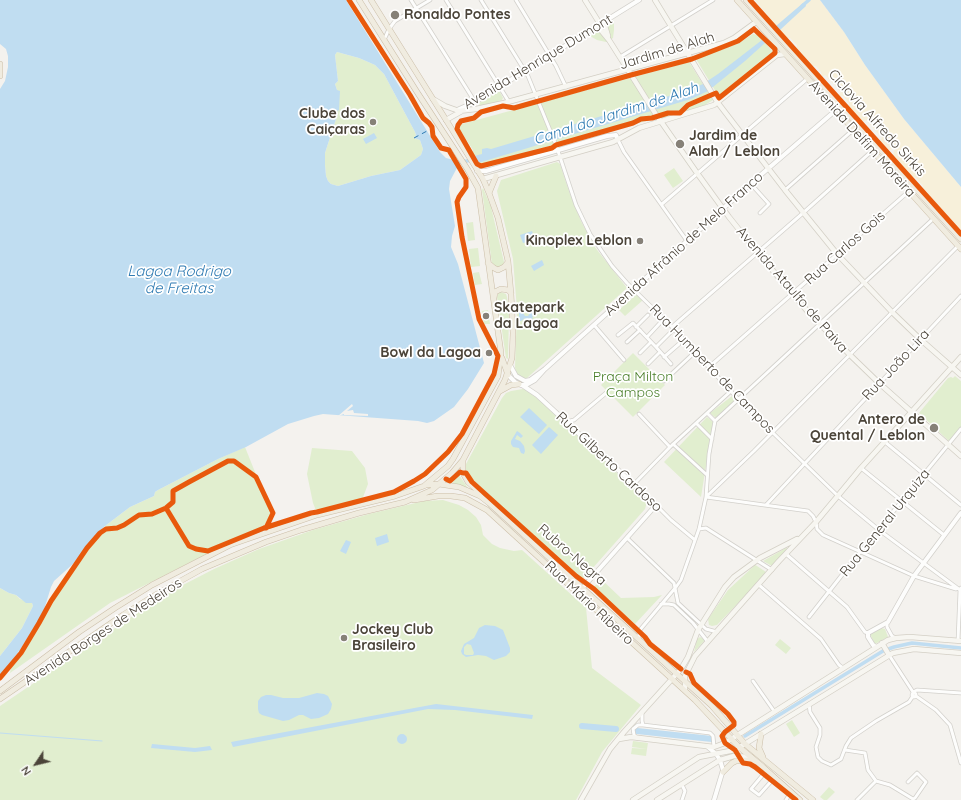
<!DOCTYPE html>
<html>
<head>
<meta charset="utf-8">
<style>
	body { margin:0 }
	#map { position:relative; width:961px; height:800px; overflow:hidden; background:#f4f2ee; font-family:Quicksand,sans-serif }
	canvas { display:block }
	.north { position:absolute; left:16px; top:744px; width:40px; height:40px; -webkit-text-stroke:3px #fff; paint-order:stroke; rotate:235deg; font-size:11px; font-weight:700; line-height:16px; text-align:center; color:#4b4439 }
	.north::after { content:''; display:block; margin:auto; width:14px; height:18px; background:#4b4439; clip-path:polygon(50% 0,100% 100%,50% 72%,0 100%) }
</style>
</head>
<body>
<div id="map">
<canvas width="961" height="800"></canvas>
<div class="north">N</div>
</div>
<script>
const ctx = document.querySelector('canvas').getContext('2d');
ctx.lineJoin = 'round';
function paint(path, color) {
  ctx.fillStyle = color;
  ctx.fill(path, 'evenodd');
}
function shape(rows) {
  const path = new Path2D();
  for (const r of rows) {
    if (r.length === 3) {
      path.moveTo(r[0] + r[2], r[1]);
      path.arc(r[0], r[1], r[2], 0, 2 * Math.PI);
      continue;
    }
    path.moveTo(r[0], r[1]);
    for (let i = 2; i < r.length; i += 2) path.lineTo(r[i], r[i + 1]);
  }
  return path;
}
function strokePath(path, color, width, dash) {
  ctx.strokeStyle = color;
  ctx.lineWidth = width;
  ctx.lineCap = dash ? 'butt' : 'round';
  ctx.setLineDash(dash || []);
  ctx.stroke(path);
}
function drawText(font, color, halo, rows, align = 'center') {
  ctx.font = font + ' Quicksand,sans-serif';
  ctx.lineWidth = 3.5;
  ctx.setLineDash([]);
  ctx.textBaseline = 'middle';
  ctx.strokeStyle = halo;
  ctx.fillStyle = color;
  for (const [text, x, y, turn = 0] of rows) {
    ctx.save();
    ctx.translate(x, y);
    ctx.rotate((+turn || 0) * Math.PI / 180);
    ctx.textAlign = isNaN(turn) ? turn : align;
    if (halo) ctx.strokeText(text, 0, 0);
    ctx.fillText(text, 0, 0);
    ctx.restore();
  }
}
paint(shape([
	[614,20,614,30,613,38,606,42,597,40,590,36],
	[753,34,758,35,774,53,719,97,696,59,739,43],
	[337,52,359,58,375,65,384,74,415,132,416,135,414,138,420,140,423,149,421,155,400,170,371,176,338,186,331,184,328,181,326,176,325,165,325,153,336,119,334,115,337,90,335,84,338,81,335,55],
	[689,62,713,100,702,107,663,120,654,119,479,165,472,153,473,150,460,130,460,126,462,124],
	[497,92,500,92,503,98,502,100,486,106,480,106,479,103],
	[557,162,560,164,570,194,581,221,594,246,627,288,527,378,523,379,517,374,515,368,517,310,513,259,497,191,501,180],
	[674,168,683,181,673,188,664,175],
	[483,188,491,207,504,262,503,265,499,269,492,264,482,190],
	[473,222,475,240,468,241,466,223],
	[478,248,480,266,471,267,469,249],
	[479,272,482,284,475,285,473,273],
	[501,292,506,294,507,297,509,315,508,359,506,358,497,297,498,294],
	[637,294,643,300,625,316,619,310],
	[488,310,490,324,484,324,482,311],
	[633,353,665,385,633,417,601,385],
	[955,376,961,381,961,428,950,442,919,413,948,378,951,377,953,378],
	[523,389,530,391,589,446,647,502,645,509,584,578,579,577,475,482,466,470,466,464,502,398,506,393,511,391],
	[732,396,736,400,716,418,710,413],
	[707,417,713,422,701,497,664,462],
	[245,447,271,512,264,528,230,542,110,603,10,673,12,663,85,553,105,526,130,507,154,496,155,492,158,490,218,459],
	[312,448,352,451,365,468,368,484,362,500,317,513,313,503,307,474],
	[459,475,468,488,451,484],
	[443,500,459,505,468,510,476,517,481,525,483,535,492,544,500,548,514,551,522,550,586,608,592,668,641,705,602,752,576,800,0,800,0,706,152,603,181,586,214,569,259,549,313,530,369,514,424,501],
	[786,548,788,549,772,566,763,561],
	[755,565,757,566,766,572,766,574,717,625,712,626,709,625,708,619,728,590],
	[601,579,621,598,654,597,662,595,635,624,594,587],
	[0,588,9,593,16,595,20,599,32,603,33,606,22,628,0,656],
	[881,628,885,629,888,637,875,644,870,634],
	[700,637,705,640,694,652,697,639],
	[780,639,791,648,786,654,775,645],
	[792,720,800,733,794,737,786,724],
	[633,741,648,743,647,749,632,747],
	[632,748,647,749,646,756,631,754],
	[829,787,835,792,827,800,824,800,820,797]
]), '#e1eecf');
paint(shape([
	[755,0,820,0,844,32,865,65,904,119,961,187,961,230,923,188,923,186,916,178,913,177,893,155,895,148,889,150,880,140,882,138,866,120,863,122,849,106,849,103,843,96,840,96,838,95,841,92,825,75,822,77,821,72,816,66,813,66,797,48,797,45,790,38,787,38,780,30]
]), '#f7f0da');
paint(shape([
	[0,0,346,0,440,152,446,158,454,160,458,166,450,181,449,189,455,226,452,236,451,247,458,264,484,363,468,389,454,407,434,421,427,423,418,421,323,414,314,416,288,424,246,447,218,459,158,490,155,492,154,496,130,507,105,526,91,541,73,564,54,581,51,587,43,613,20,650,0,676,0,656,22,628,33,606,32,603,26,603,16,595,9,593,0,588,0,89,5,81,8,67,8,56,6,49,0,44],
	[337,52,359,58,375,65,384,74,415,132,416,135,414,138,420,140,423,149,421,155,400,170,371,176,338,186,331,184,328,181,326,176,325,165,325,153,336,119,335,115,336,112,339,110,340,91,337,90,335,84,338,81,335,55],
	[820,0,961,0,961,187,904,119,865,65,844,32],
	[803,3,805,3,806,6,780,30,776,26],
	[762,40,765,43,745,61,708,91,691,99,478,163,474,156,482,154,482,149,487,148,491,149,689,90,703,84,718,74],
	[374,133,377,138,366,144,363,139],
	[532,231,535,240,523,243,520,235],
	[542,260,544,265,534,271,531,266],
	[519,310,521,310,525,316,528,316,531,312,533,313,532,322,528,323,525,318,521,321,519,321],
	[529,408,547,425,539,434,520,417],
	[549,427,558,435,541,454,532,445],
	[517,431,520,433,523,436,521,438,517,435,515,439,520,441,524,446,525,451,524,454,521,453,519,448,513,447,511,444,511,441],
	[387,534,389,542,377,546,375,538],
	[346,540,351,542,346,554,340,551],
	[485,625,495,626,503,630,510,648,510,652,506,656,494,660,486,656,478,655,466,657,462,654,461,651,464,644,474,638,479,628],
	[467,644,471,645,474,653,473,655,466,655,464,654,464,647],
	[317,693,324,694,328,696,332,704,331,709,328,714,319,718,311,719,303,715,299,715,289,720,283,721,262,715,259,713,258,709,258,701,261,697,266,695,271,695,283,698,299,698],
	[436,704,533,715,532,719,455,710,428,709,233,747,231,742],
	[402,739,5],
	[152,744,195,748,210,746,212,750,195,752,151,748]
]), '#c0ddf1');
paint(shape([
	[352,404,353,406,347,411,353,410,354,413,368,414,368,416,344,415,344,414,338,416]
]), '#f4f2ee');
strokePath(shape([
	[0,733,102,741]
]), '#c0ddf1', 1);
strokePath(shape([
	[802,6,809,0],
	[456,163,472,160],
	[745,736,883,651,894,647,912,643,961,648]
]), '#c0ddf1', 3.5);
strokePath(shape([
	[582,726,616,729],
	[637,731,712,739]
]), '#c0ddf1', 6);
strokePath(shape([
	[414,138,427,131]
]), '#2e7ab2', 1, [5, 4]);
const minor = shape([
	[411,0,475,102],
	[446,0,509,102],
	[481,0,528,76,556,145,576,205,590,234,612,266,627,283,672,327,739,400,838,496,879,530,960,590],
	[516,0,556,66,566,87],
	[384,40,389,29,395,21,430,0],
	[620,57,713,0],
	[618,140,624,152,687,241],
	[751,184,769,204,760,213],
	[785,190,853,130],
	[662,204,807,79],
	[594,325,624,360],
	[636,327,648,315],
	[672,327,803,213,872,151],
	[618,335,633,323,656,347],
	[647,337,660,323],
	[627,342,640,330],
	[640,353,651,342],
	[664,357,679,344],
	[648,364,660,352],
	[671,364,656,347,674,329],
	[709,367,908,192],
	[664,381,695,352],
	[707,413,715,421],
	[639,414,670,447],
	[566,422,574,420,606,393],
	[696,423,712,439],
	[885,442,961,505],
	[673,444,707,475],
	[861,468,944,535],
	[634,484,670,447,731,391],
	[706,497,754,451,958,246],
	[706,497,808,511,813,516,816,522,817,529,823,535,914,576,956,589],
	[656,505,671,520,695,540],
	[766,505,961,296],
	[699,529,706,528,772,570],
	[627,538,674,583,678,603,706,629,717,632],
	[786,554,847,607,865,632,868,633],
	[759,585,821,639,839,665,843,668],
	[661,604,669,604,674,605,693,623,708,642],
	[809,617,860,552,961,429],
	[887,623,887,627,892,636,896,638],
	[639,638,639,631,676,587,681,580,699,529,706,497,709,454,715,421,933,219],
	[958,641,960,590,961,588],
	[889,655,913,692,917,690,961,693],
	[753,681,774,711],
	[914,695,2],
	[916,696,936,710,950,725,961,763],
	[809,704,810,712,820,728,820,735,816,747,818,757,822,761,831,765,841,759,846,746,851,738,876,721,909,702,913,696],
	[642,713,642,721,643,725],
	[637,738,634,735,633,729,638,725,643,725,710,733,713,736,714,747],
	[845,750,865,753,868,770,876,781],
	[767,770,751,789,759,795,775,777],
	[682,800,685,791,682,785],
	[786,800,791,792],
	[857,800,876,781,890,785,913,799,915,798,926,782,917,773,908,782]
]);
const tertiary = shape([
	[457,110,475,102,639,0],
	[477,171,486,171,607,136,616,135,618,140],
	[510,365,516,376,525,381,530,380,545,369,748,186,836,110,839,103],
	[508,375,515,382,521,385,526,385,535,380,544,370],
	[522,385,537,395,656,505,578,593],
	[876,647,873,645,868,637,868,633,888,622,914,576,961,513],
	[708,747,716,754,720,760,723,770,714,800]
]);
const secondary = shape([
	[585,0,600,24,605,26,608,36],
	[655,0,718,103,785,190,837,254,892,312,920,339,961,375],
	[600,24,600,29,609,40,635,81],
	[433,99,445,106,459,111,476,109,504,103,724,43,734,38,756,22],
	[655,113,697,173,729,217,757,252,809,313,850,355,879,383,961,456],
	[446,120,462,111],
	[483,179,613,142,639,128,714,105,777,55,785,54],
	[882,643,889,655],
	[685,690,685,676,695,656,779,561,816,522,861,468,961,357],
	[619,739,631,737,714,747,725,743,888,640,896,638,910,637,961,641],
	[581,800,610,749,624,732,681,669,688,657,698,630,725,587,734,577,760,558,797,539],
	[633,800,699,757,735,750,893,653,914,649,961,653],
	[657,800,720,760,734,756,751,757]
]);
const trunk = shape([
	[737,0,961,249],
	[746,0,961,239],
	[0,64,0,76],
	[489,193,496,176],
	[488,263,494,268,498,270,504,267,508,262],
	[494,298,495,292,501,289,508,290,511,293],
	[502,358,508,375],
	[500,391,511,385,519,384],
	[463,460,463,473,468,482,476,489,480,495],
	[426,485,439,484,459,487,480,496,489,503,712,706,745,744,813,800],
	[414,500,438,496,451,496,465,498,487,510,695,700,739,747,763,767,800,800],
	[0,691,79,632,115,608,152,585,230,545,317,515,395,496,424,486,448,466,453,459,498,376,501,353,478,188,468,170,417,92,359,0],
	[0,699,123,615,157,594,202,569,266,542,301,530,359,513,405,502,432,490,452,473,463,460,505,380,512,358,513,333,511,294,508,261,498,218,489,193,483,179,371,0],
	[761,734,759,748,763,757],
	[723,772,732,763,736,761,748,760,755,762]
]);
strokePath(minor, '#d2d0cb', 4.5);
strokePath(tertiary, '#d2d0cb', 5.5);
strokePath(secondary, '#d3cfc5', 6);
strokePath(trunk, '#ccbfa9', 6);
strokePath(minor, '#fdfdfc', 3);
strokePath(tertiary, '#fdfdfc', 4);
strokePath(secondary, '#f7f6f1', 4.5);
strokePath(trunk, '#f0ece0', 5);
const secondaryBridge = shape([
	[635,81,655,113]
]);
strokePath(secondaryBridge, '#d3cfc5', 6, []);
strokePath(secondaryBridge, '#f7f6f1', 4.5);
strokePath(shape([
	[750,0,961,234],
	[754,29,775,49,775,53,719,98,716,93,688,105,680,113,668,113,652,118,641,119,633,123,556,145,552,148,481,166,477,164,457,129,458,125,461,121,474,118,481,112,503,106,514,108,631,75,692,59,738,41,754,29],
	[446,479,450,481,460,472,463,473,466,473,472,482,576,576,594,589,645,637,650,644,681,669],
	[166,508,189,546,196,549,208,551,264,528,311,513,317,512,394,492,414,481,425,474,448,452,462,434,494,374,498,356,479,319,462,237,457,202,459,197,466,187,466,179,450,152,449,150,441,148,433,136,432,127,429,123,423,118,410,95,349,0],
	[686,672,690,674,694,683,728,714,734,722,734,725,725,732,722,736,725,743,735,750,743,763,750,764,755,767,796,800],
	[0,678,21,653,39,623,51,601,87,548,100,533,106,529,117,528,124,525,139,515,152,514,166,508,173,502,173,491,189,482,228,461,234,461,256,477,273,513,266,528]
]), '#e8590c', 5);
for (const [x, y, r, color] of [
	[395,15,5,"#868178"],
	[373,122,4,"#868178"],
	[680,144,5,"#868178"],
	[640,241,4,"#868178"],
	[486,316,4,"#868178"],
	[489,353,4,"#868178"],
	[934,428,5,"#868178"],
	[344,638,4,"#868178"]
]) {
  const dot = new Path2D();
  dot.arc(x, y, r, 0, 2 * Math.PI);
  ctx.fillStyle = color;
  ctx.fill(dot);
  strokePath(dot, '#fff', 1.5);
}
drawText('bold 14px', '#4b4439', '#fff', [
	["Ronaldo Pontes",404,15],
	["Clube dos",365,114,"right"],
	["Caiçaras",365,130,"right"],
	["Jardim de",689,136],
	["Alah / Leblon",689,152],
	["Kinoplex Leblon",632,241,"right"],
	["Skatepark",494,308],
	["da Lagoa",494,324],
	["Bowl da Lagoa",481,353,"right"],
	["Antero de",925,420,"right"],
	["Quental / Leblon",925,436,"right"],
	["Jockey Club",352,630],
	["Brasileiro",352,646]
], 'left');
drawText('14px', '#4b4439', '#fff', [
	["Jardim de Alah",667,51,-17],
	["Avenida Henrique Dumont",538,62,-31],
	["Ciclovia Alfredo Sirkis",877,123,48],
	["Avenida Delfim Moreira",862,139,48],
	["Avenida Afrânio de Melo Franco",684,244,-42],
	["Rua Carlos Gois",845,248,-42],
	["Avenida Ataulfo de Paiva",792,290,49],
	["Rua João Lira",896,365,-47],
	["Rua Humberto de Campos",712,369,46],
	["Rua Gilberto Cardoso",609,462,43],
	["Rua General Urquiza",885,523,-51],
	["Rubro-Negra",572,555,41],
	["Rua Mário Ribeiro",589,603,43],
	["Avenida Borges de Medeiros",103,632,-33]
]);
drawText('14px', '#4a7f2a', '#fff', [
	["Praça Milton",633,377],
	["Campos",633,393]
]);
drawText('italic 15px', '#2e7ab2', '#fff', [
	["Canal do Jardim de Alah",616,114,-18],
	["Lagoa Rodrigo",179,271],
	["de Freitas",179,288]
]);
</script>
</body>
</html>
